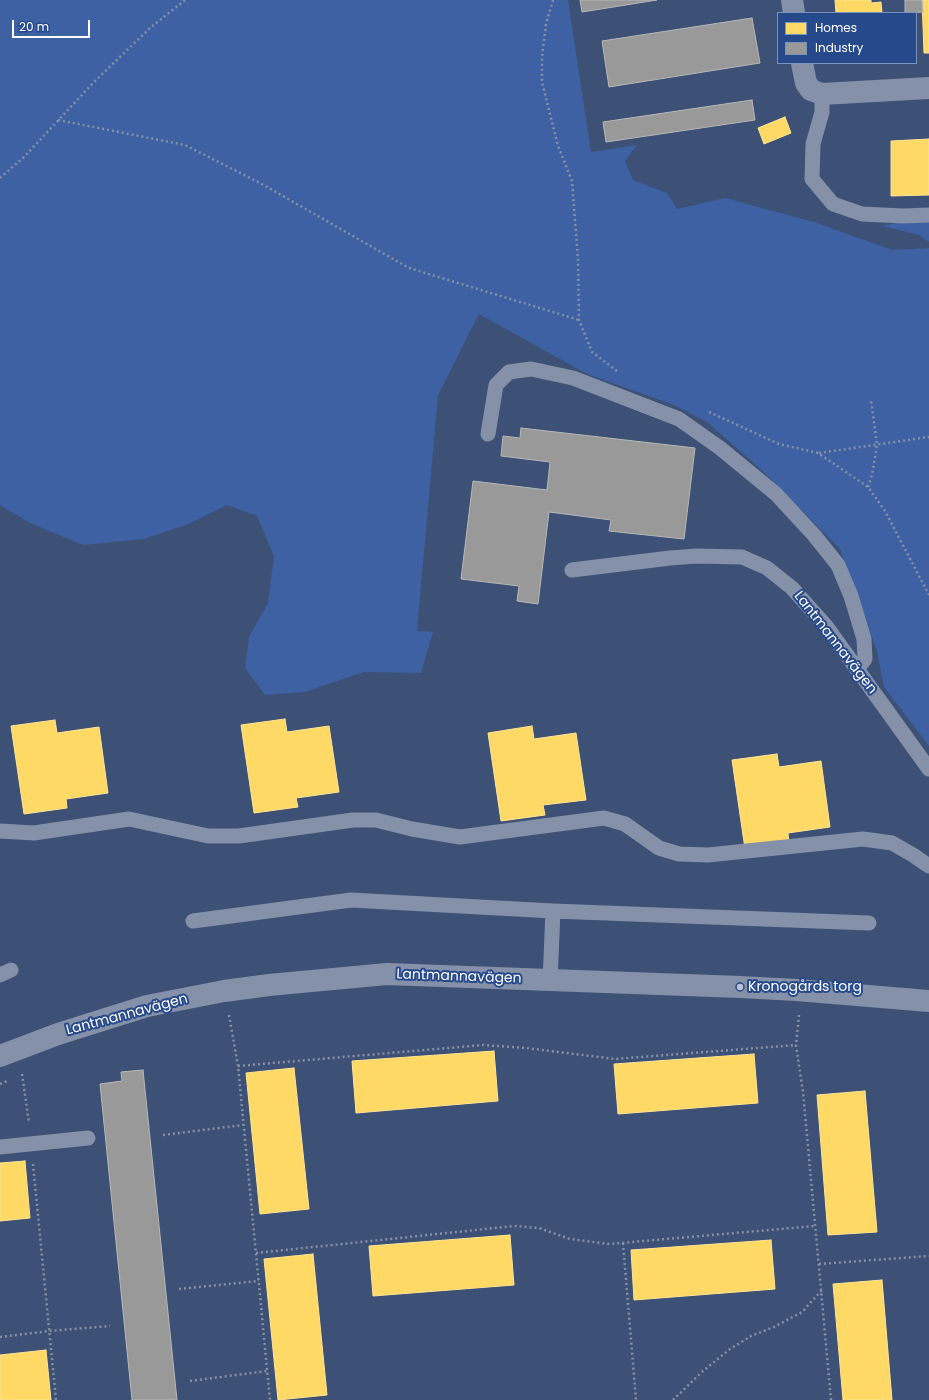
<!DOCTYPE html>
<html>
<head>
<meta charset="utf-8">
<style>
	body { margin:0 }
	#map { position:relative; width:929px; height:1400px; overflow:hidden; background:#3d5075; font-family:Poppins,sans-serif }
	canvas { display:block }
	.legend { position:absolute; left:777px; top:12px; width:140px; height:52px; box-sizing:border-box; background:#26498c; border:1px solid #7d92ba; margin:0; padding:5px 7px; list-style:none; font-size:12px; color:#fff }
	.legend li { display:flex; align-items:center; gap:8px; height:20px }
	.legend b { width:20px; border:1px solid #7d92ba }
	.scale { position:absolute; left:12px; top:20px; width:78px; height:18px; box-sizing:border-box; border:2px solid #fff; border-top:0; padding-left:5px; font-size:12px; line-height:14px; white-space:nowrap; color:#fff; -webkit-text-stroke:3px #26498c; paint-order:stroke }
</style>
</head>
<body>
<div id="map">
<canvas width="929" height="1400"></canvas>
<ul class="legend">
<li><b style="height:11px;background:#ffd966"></b>Homes</li>
<li><b style="height:11px;background:#999"></b>Industry</li>
</ul>
<div class="scale">20 m</div>
</div>
<script>
const ctx = document.querySelector('canvas').getContext('2d');
ctx.lineJoin = 'round';
function paint(path, color) {
  ctx.fillStyle = color;
  ctx.fill(path, 'evenodd');
}
function shape(rows) {
  const path = new Path2D();
  for (const r of rows) {
    path.moveTo(r[0], r[1]);
    for (let i = 2; i < r.length; i += 2) path.lineTo(r[i], r[i + 1]);
  }
  return path;
}
function strokePath(path, color, width, dash) {
  ctx.strokeStyle = color;
  ctx.lineWidth = width;
  ctx.lineCap = dash ? 'butt' : 'round';
  ctx.setLineDash(dash || []);
  ctx.stroke(path);
}
function drawText(font, color, halo, rows, align = 'center') {
  ctx.font = font + ' Poppins,sans-serif';
  ctx.lineWidth = 4;
  ctx.setLineDash([]);
  ctx.textBaseline = 'middle';
  ctx.strokeStyle = halo;
  ctx.fillStyle = color;
  for (const [text, x, y, turn = 0] of rows) {
    ctx.save();
    ctx.translate(x, y);
    ctx.rotate((+turn || 0) * Math.PI / 180);
    ctx.textAlign = isNaN(turn) ? turn : align;
    if (halo) ctx.strokeText(text, 0, 0);
    ctx.fillText(text, 0, 0);
    ctx.restore();
  }
}
paint(shape([
	[0,0,568,0,591,152,637,145,625,161,633,180,667,193,677,209,725,198,814,222,892,250,929,248,929,746,884,687,877,651,840,549,766,474,707,422,674,405,587,374,479,314,438,395,417,631,433,632,421,673,364,672,305,692,265,695,245,668,249,637,268,603,274,556,257,516,227,505,186,525,144,539,83,545,30,523,0,505],
	[929,220,929,242,919,235,882,226,906,221]
]), '#3d61a3');
const homes = shape([
	[835,0,871,0,871,3,881,2,882,13,836,13,835,0],
	[922,0,929,0,929,53,924,53,922,0],
	[785,117,791,133,764,144,758,128,785,117],
	[929,139,929,195,891,196,891,141,929,139],
	[285,719,287,732,329,726,339,792,296,798,298,807,254,813,241,725,285,719],
	[55,720,57,733,99,727,108,793,66,799,67,808,24,814,11,726,55,720],
	[532,726,534,739,576,733,586,800,543,805,545,815,501,821,488,733,532,726],
	[777,754,779,767,821,761,830,827,788,833,789,843,745,849,732,760,777,754],
	[494,1051,498,1101,356,1113,352,1061,494,1051],
	[754,1054,758,1103,618,1114,614,1064,754,1054],
	[294,1068,309,1209,260,1214,246,1073,294,1068],
	[865,1091,877,1232,828,1235,817,1095,865,1091],
	[25,1161,30,1218,0,1221,0,1163,25,1161],
	[510,1235,514,1285,373,1296,369,1246,510,1235],
	[771,1240,775,1289,634,1300,631,1250,771,1240],
	[313,1254,327,1395,278,1400,264,1259,313,1254],
	[882,1280,892,1400,843,1400,833,1284,882,1280],
	[46,1350,51,1400,0,1400,0,1355,46,1350]
]);
paint(homes, '#ffd966');
strokePath(homes, '#ffe494', 1);
const industry = shape([
	[580,0,657,0,582,12,580,0],
	[905,0,922,0,923,12,905,13,905,0],
	[752,18,760,63,609,87,602,41,752,18],
	[752,100,755,120,606,142,603,122,752,100],
	[521,428,695,448,684,539,609,531,611,520,549,512,538,604,517,601,519,586,461,579,473,481,547,490,550,462,501,456,503,436,520,438,521,428],
	[143,1070,177,1400,132,1400,100,1084,122,1081,121,1072,143,1070]
]);
paint(industry, '#999');
strokePath(industry, '#b8b8b8', 1);
strokePath(shape([
	[553,0,546,24,542,57,542,82,558,146,572,181,578,259,579,320,592,352,617,371],
	[58,120,185,145,260,183,409,268,579,320],
	[0,178,24,157,94,82,150,28,185,0],
	[709,412,779,444,818,453,868,487,885,511,929,595],
	[819,453,929,437],
	[868,487,872,475,877,445,871,400],
	[229,1015,238,1066,270,1400],
	[799,1015,796,1045,803,1092,831,1400],
	[238,1066,483,1045,526,1048,615,1059,796,1045],
	[22,1074,29,1123],
	[0,1084,7,1081],
	[163,1135,243,1125],
	[33,1164,56,1400],
	[623,1243,636,1400],
	[256,1253,514,1226,539,1228,570,1239,609,1244,815,1226],
	[819,1264,929,1256],
	[179,1289,259,1281],
	[0,1337,49,1331,110,1326],
	[190,1381,267,1371],
	[673,1400,703,1371,730,1349,751,1336,774,1327,802,1312,822,1290]
]), '#8491a8', 2.5, [2, 3]);
strokePath(shape([
	[822,94,822,112,813,144,812,179,833,204,862,214,903,216,929,215],
	[488,434,496,385,509,372,531,369,573,378,679,419,720,448,776,494,814,535,838,565,851,596,864,639,865,659,857,669],
	[572,570,670,558,697,556,742,557,767,568,792,588,826,626,929,769],
	[0,831,34,833,129,819,208,836,239,836,353,820,376,820,412,829,460,837,604,818,625,824,659,848,679,854,708,855,863,839,892,843,913,855,929,866],
	[193,921,351,900,553,911,869,923],
	[0,975,11,970],
	[550,981,553,911],
	[0,1147,88,1138]
]), '#8491a8', 15);
strokePath(shape([
	[792,0,794,13],
	[802,63,806,83,811,90,822,94,929,88]
]), '#8491a8', 22);
strokePath(shape([
	[0,1056,58,1034,147,1006,224,991,269,985,387,974,740,987,797,990,929,1001]
]), '#8491a8', 22);
for (const [x, y, r, color] of [
	[740,987,4,"#bbc2cf"]
]) {
  const dot = new Path2D();
  dot.arc(x, y, r, 0, 2 * Math.PI);
  ctx.fillStyle = color;
  ctx.fill(dot);
  strokePath(dot, '#26498c', 1.5);
}
drawText('14px', '#fff', '#26498c', [
	["Lantmannavägen",835,643,52],
	["Lantmannavägen",459,977,2],
	["Lantmannavägen",127,1015,-15]
]);
drawText('14px', '#fff', '#26498c', [
	["Kronogårds torg",748,987]
], 'left');
</script>
</body>
</html>
